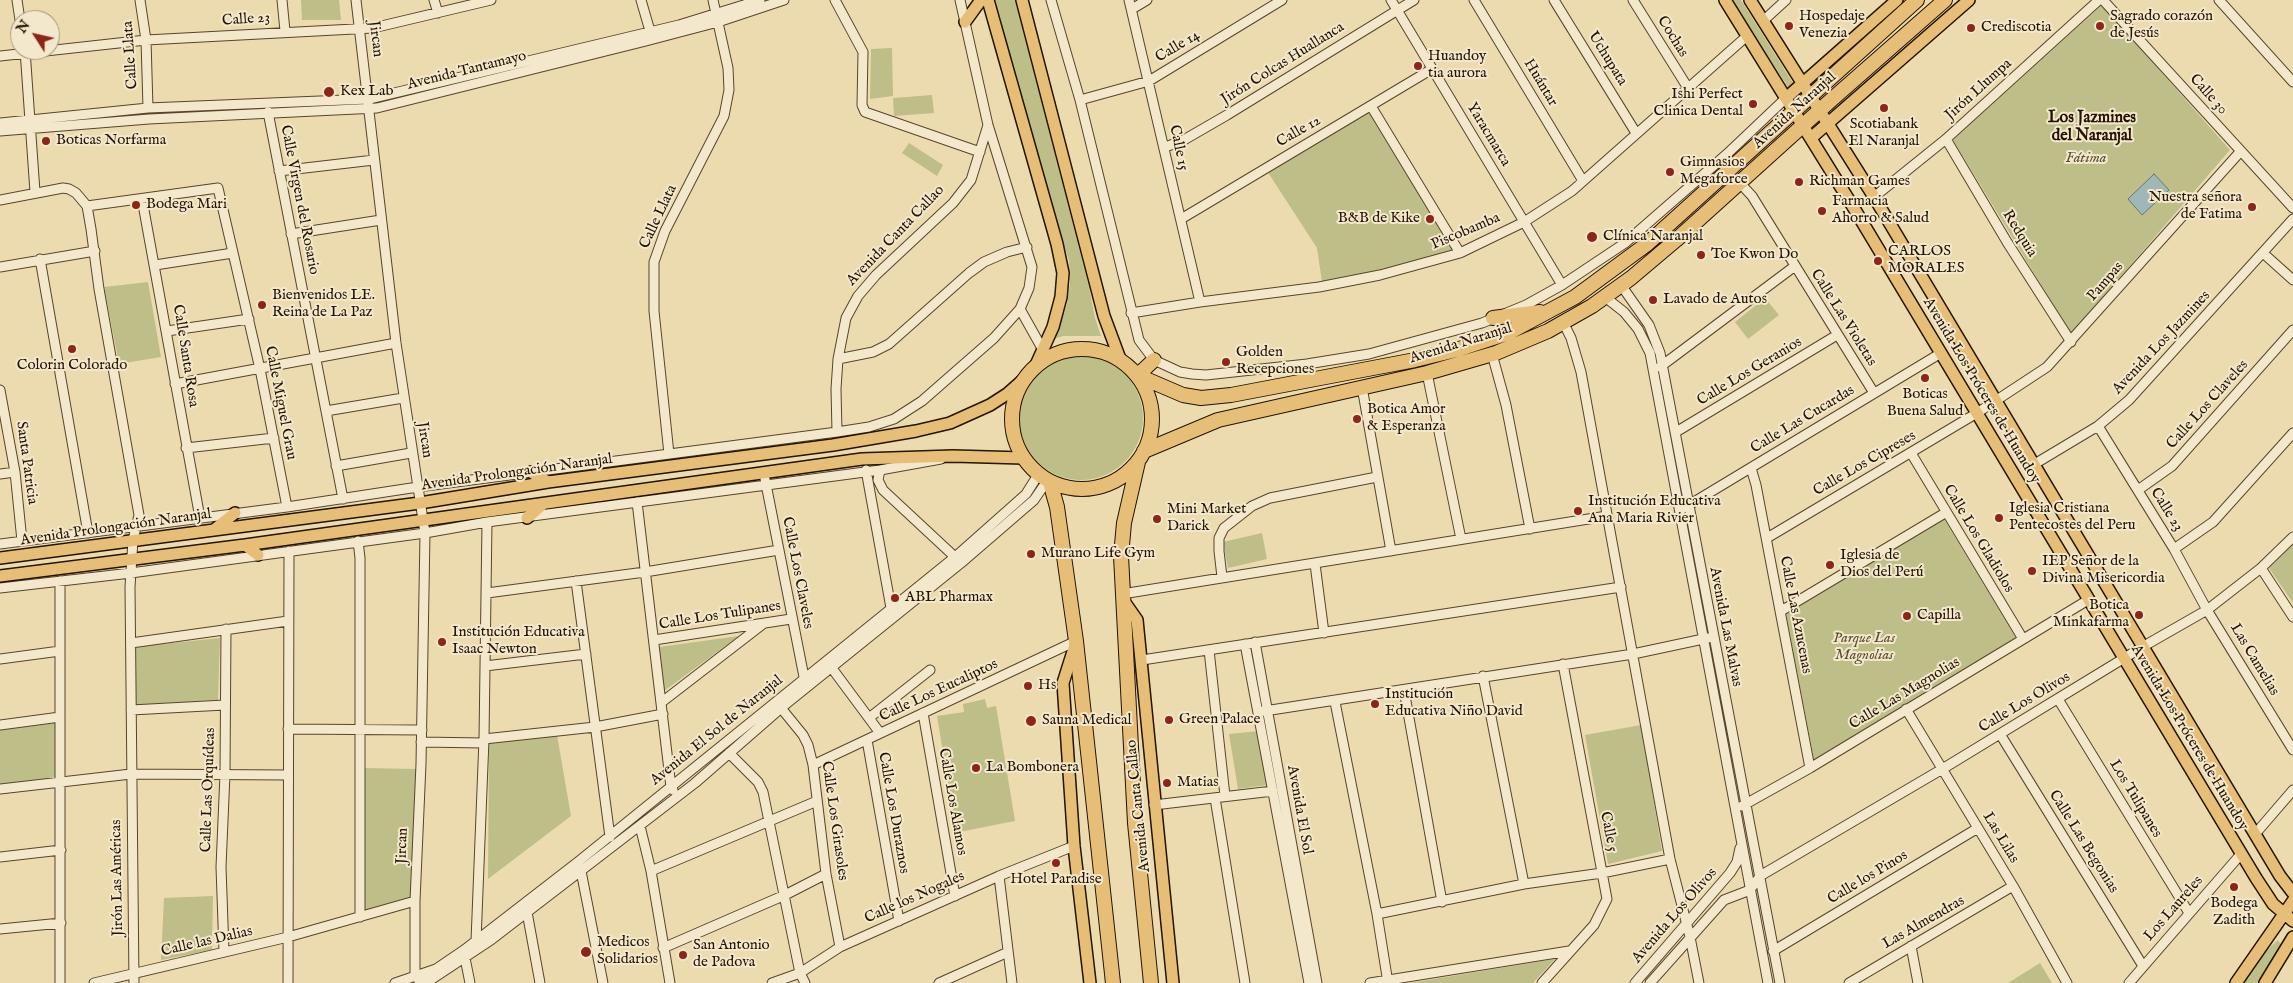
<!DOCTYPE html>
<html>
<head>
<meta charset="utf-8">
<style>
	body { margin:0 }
	#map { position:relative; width:2293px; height:983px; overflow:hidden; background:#eddbb0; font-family:"IM FELL English",serif }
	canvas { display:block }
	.north { position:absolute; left:10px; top:10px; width:50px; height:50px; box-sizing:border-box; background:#f3e8cc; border:1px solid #a0937a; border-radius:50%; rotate:305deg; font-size:14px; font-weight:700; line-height:20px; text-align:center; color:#231300 }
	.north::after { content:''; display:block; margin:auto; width:18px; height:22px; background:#8f2418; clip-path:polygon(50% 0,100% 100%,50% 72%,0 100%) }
</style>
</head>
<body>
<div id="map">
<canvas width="2293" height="983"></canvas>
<div class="north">N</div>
</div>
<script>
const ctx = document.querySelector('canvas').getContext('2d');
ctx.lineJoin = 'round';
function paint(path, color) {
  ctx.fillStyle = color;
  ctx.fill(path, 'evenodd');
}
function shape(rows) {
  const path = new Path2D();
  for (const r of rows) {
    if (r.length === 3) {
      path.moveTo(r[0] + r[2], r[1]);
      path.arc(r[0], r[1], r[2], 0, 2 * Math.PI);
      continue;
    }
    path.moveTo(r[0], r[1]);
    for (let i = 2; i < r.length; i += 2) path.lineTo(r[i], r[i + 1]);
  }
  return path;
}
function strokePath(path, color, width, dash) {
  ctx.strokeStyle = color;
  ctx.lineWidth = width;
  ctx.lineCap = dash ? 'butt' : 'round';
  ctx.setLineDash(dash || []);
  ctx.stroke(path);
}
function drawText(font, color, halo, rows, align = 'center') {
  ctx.font = font + ' "IM FELL English",serif';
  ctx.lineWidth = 4;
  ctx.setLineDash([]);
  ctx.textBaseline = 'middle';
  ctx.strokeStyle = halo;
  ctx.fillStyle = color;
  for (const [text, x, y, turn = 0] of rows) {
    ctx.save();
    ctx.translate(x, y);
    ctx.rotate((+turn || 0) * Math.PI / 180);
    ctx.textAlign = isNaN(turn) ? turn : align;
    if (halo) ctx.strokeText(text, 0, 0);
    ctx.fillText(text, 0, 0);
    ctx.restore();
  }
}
paint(shape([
	[301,0,339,0,341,20,302,20],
	[994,0,1015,0,1089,287,1095,318,1101,336,1063,336,1054,339,1067,304,1070,283,1069,261],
	[1732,0,1741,0,1793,83,1788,87],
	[2102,5,2230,150,2071,334,1953,140],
	[892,48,893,96,870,99,871,49],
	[932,95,934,113,894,116,893,98],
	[1370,111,1454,250,1381,270,1322,282,1317,248,1267,171],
	[909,143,943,165,937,176,902,153],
	[148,282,161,357,119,364,104,287],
	[1765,298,1779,315,1748,339,1735,322],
	[1081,418,62],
	[1944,519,2016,638,1814,760,1786,614],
	[1262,533,1267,559,1228,568,1223,542],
	[2293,545,2293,603,2269,568],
	[739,636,664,691,659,647],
	[220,638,218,700,133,705,134,647],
	[985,699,987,708,996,706,1015,821,959,832,956,831,937,716,964,712,963,704],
	[55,723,56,777,0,785,0,730],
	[1641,725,1662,851,1608,864,1585,735],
	[1259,731,1267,785,1238,789,1229,734],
	[557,735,571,816,488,879,489,743],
	[363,768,417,769,411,897,364,910],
	[213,896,212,950,161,960,164,898],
	[2278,940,2282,946,2257,983,2243,983,2262,954],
	[1555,959,1533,983,1410,983,1554,959],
	[2040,963,2052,983,2008,983]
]), '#bdbe88');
const water = shape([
	[2154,174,2169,190,2142,215,2128,199,2154,174]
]);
paint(water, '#9fb8b7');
strokePath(water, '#6d766e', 1);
const minor = shape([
	[17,0,20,20],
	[140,0,146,40,148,108],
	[282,0,285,31],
	[356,0,396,343,425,533,421,764,415,901,415,977],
	[434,0,438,13],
	[641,0,650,31],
	[835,0,863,52,862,105,865,112,980,152],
	[1051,0,1080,100,1139,340,1154,360,1180,372,1192,374,1206,375,1307,364,1369,354,1482,323,1526,305,1562,285,1625,243,1727,154,1786,98],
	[1129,0,1200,302],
	[1391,0,1562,285],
	[1474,0,1583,181],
	[1554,0,1636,133],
	[1633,0,1688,88],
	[2103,0,2293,208],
	[2219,0,2293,82],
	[1132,9,1147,0],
	[1763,21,1786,0],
	[25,50,35,192],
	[0,56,146,40,373,28,491,0],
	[1080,100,1149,81,1282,0],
	[1371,106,1460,253],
	[268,112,343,499],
	[0,123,148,108,369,99,679,25,760,0],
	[0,131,149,119,377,108,646,41,718,22,784,0],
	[1946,139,2007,242,2071,342],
	[1165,147,1182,141,1227,115,1414,0],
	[279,171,374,160],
	[1739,182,1752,196,1874,393],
	[1874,197,1946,139,2099,0],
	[142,199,200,518],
	[0,200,63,188,69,189,76,193,87,206,91,229,99,289,139,515,133,540,130,587,134,983],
	[87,206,218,188,260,369,287,507],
	[1181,219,1432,69],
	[291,234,381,220],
	[2263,253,2293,280],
	[40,259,88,533],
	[155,265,233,253],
	[0,267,95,251],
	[1621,285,1649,325,1660,353,1780,983],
	[1605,297,1624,312,1638,329,1650,353,1768,983],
	[1020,309,1043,350],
	[1131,313,1200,302,1319,287,1380,275,1460,253,1524,222,1572,191,1747,36],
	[1563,322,1571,338,1581,372,1670,859,1690,937,1699,983],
	[167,331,249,319],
	[1492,354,1506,405,1530,529],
	[838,359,873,352,889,344,969,273,984,262,1007,252,1027,247],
	[1660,367,1795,266],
	[1427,373,1461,539],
	[175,384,396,343],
	[1362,387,1391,551],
	[0,390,15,472,22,541],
	[326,411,403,398],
	[2098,426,2174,549,2207,610,2293,750],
	[837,432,836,389,838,359,846,318,858,296,876,275,953,203,971,180,988,125],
	[1676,432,1837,335],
	[186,448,274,438],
	[1911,453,2023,639],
	[669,454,654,311,654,262,665,231,724,116,729,90,728,68,713,0],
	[2033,465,2098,426,2129,400,2293,219],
	[336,466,411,453],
	[1751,468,1756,485,1810,768],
	[866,470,891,608],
	[880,470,878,480,883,490,955,557],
	[0,474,15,472],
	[765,479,804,677],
	[2138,490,2172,466,2293,330],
	[637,502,671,787,673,790],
	[1684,508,1941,353],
	[1767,538,1977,413,2047,367,2240,152],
	[358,541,360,558,360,917],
	[0,544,287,507,418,487,837,432,869,427,894,419,922,401,994,338,1020,309,1029,288,1032,267,988,125,960,0],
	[2174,549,2213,522,2293,433],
	[1315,564,1324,633],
	[2261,568,2293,617],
	[1222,577,1219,551,1219,538,1224,528,1252,506,1270,498,1377,477],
	[60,581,60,983],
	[576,581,610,837],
	[0,588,131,573,425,533,487,522,880,470,941,459],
	[487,593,645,572,779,550],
	[1122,594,1607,516],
	[1781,611,1945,513],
	[654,640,791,619],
	[1255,642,1317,983],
	[131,643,288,621],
	[1245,644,1309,983],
	[1209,650,1225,796],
	[0,659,60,651],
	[1142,660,1621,587],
	[485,666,586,654],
	[831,667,880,733],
	[1483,676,1524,884],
	[1404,690,1442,902],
	[2058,699,2189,913],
	[662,702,763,624],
	[1335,702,1377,914,1388,983],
	[781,708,803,735,808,745,813,765,826,874,840,947],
	[1906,709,2013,886,2067,983],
	[131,710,225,705],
	[1258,712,1633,654,1708,638],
	[923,713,955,896],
	[869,718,930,670],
	[0,725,60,717],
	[288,729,422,730],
	[2000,734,2143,966],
	[484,739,595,727,663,714],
	[867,740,899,921],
	[421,742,484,743],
	[729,753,758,782,763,792,800,973,805,983],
	[813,765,1076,641],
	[0,789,131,774,288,775],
	[1215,798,1245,983],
	[1154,805,1273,791],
	[1742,806,1810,768,2088,600],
	[640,826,651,871,670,983],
	[2256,833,2293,790],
	[0,857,61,850],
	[581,871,603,983],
	[651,871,817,801],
	[999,876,1012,983],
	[527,912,540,983],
	[1377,914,1524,884,1602,873,1670,859],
	[0,929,61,923],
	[476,941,484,739,487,522],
	[1911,946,1918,983],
	[663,948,785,895,826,874],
	[1773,951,1978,828],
	[224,952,221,867,225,774,226,629],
	[465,958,470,983],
	[94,983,288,937,415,901],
	[288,983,289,551],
	[395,983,436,969,464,950,579,861,955,557,1026,494,1038,475],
	[419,983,432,979,491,940,695,783,781,708,961,563,1034,500,1047,481],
	[772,983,800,973,840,947,999,876,1074,846],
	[939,983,1008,952],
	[1370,983,1569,951],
	[1542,983,1594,925,1607,899,1563,664],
	[1635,983,1730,873,1737,862,1740,848],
	[1650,983,1724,900,1750,890,1760,876,1944,768,2144,646,2207,610,2261,568,2293,537],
	[1849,983,2013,886],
	[2129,983,2241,854]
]);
const major = shape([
	[988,0,1057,244,1063,273,1061,297,1053,327,1035,367],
	[1022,0,1104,316,1120,359],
	[1725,0,1852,205,2256,878,2273,904,2293,921],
	[1750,0,1874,197,2280,876,2293,893],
	[965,22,981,0],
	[1786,98,1897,0],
	[1811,138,1969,0],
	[531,472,548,482],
	[527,518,543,504],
	[215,529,235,513],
	[245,545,258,555],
	[0,558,420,503,548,482,833,445,916,431,950,423,990,405,1007,394,1024,379],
	[0,576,245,545,862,459,953,456,1023,458],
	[1123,600,1137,620,1173,983],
	[1076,642,1063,683,1074,846,1090,983],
	[2236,983,2293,901],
	[2265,983,2293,937]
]);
const highway = shape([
	[1493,318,1540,312],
	[1082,419,70],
	[1139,374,1154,360],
	[1141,377,1183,395,1201,398,1231,395,1415,360,1456,350,1508,333,1575,297,1647,244,1917,0],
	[1144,451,1218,420,1427,373,1496,353,1548,331,1592,306,1631,278,1676,240,1830,101,1945,0],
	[1138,462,1124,523,1121,556,1135,823,1151,983],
	[1050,482,1057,507,1076,641,1113,983]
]);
strokePath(minor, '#56452c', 11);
strokePath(major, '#231300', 14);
strokePath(highway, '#231300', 16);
strokePath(minor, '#f3e8cc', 9);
strokePath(major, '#e6be78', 11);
strokePath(highway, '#e6be78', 14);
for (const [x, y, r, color] of [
	[1789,26,5,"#8f2418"],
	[2100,26,5,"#8f2418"],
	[1971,28,5,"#8f2418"],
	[1418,66,5,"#8f2418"],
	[329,92,6,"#8f2418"],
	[1753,104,5,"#8f2418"],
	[1884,108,5,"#8f2418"],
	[46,141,5,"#8f2418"],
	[1670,172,5,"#8f2418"],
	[1799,182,5,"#8f2418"],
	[136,205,5,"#8f2418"],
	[2252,207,5,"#8f2418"],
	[1822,211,5,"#8f2418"],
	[1430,219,5,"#8f2418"],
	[1592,237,6,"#8f2418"],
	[1701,255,5,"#8f2418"],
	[1878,261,5,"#8f2418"],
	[1653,300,5,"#8f2418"],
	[262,305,5,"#8f2418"],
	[72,349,5,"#8f2418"],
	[1226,362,5,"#8f2418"],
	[1925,378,5,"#8f2418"],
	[1357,419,5,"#8f2418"],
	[1578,511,5,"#8f2418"],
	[1999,518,5,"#8f2418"],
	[1157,519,5,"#8f2418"],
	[1031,554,5,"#8f2418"],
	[1830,565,5,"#8f2418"],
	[2032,571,5,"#8f2418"],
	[895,598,5,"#8f2418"],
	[2139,615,5,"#8f2418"],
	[1907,616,5,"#8f2418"],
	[442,642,5,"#8f2418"],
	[1028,686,5,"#8f2418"],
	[1375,704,5,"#8f2418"],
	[1169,720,5,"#8f2418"],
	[1031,721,6,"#8f2418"],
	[976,768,5,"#8f2418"],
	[1167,783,5,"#8f2418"],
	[1056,863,5,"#8f2418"],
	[2234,887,5,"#8f2418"],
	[586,952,6,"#8f2418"],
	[683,955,5,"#8f2418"]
]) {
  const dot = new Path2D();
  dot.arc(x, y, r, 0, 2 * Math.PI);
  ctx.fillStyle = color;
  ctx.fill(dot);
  strokePath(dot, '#f3e8cc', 2);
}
drawText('15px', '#231300', '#f3e8cc', [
	["Hospedaje",1799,17],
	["Venezia",1799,34],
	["Sagrado corazón",2110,17],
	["de Jesús",2110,34],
	["Crediscotia",1981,28],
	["Huandoy",1428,57],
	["tia aurora",1428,74],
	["Kex Lab",340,92],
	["Ishi Perfect",1743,95,"right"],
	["Clinica Dental",1743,112,"right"],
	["Scotiabank",1884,125,"center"],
	["El Naranjal",1884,142,"center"],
	["Boticas Norfarma",56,141],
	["Gimnasios",1680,163],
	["Megaforce",1680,180],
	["Richman Games",1809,182],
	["Nuestra señora",2242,198,"right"],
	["de Fatima",2242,215,"right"],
	["Farmacia",1832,202],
	["Ahorro & Salud",1832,219],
	["Bodega Mari",146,205],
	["B&B de Kike",1420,219,"right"],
	["Clínica Naranjal",1603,237],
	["CARLOS",1888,252],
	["MORALES",1888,269],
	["Toe Kwon Do",1711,255],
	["Bienvenidos LE.",272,296],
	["Reina de La Paz",272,313],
	["Lavado de Autos",1663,300],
	["Golden",1236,353],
	["Recepciones",1236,370],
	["Colorin Colorado",72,366,"center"],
	["Boticas",1925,395,"center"],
	["Buena Salud",1925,412,"center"],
	["Botica Amor",1367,410],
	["& Esperanza",1367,427],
	["Institución Educativa",1588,502],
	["Ana Maria Rivier",1588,519],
	["Iglesia Cristiana",2009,509],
	["Pentecostes del Peru",2009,526],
	["Mini Market",1167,510],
	["Darick",1167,527],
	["Murano Life Gym",1041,554],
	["Iglesia de",1840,556],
	["Dios del Perú",1840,573],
	["IEP Señor de la",2042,562],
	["Divina Misericordia",2042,579],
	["ABL Pharmax",905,598],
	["Botica",2129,606,"right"],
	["Minkafarma",2129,623,"right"],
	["Capilla",1917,616],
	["Institución Educativa",452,633],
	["Isaac Newton",452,650],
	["Hs",1038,686],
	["Institución",1385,695],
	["Educativa Niño David",1385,712],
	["Green Palace",1179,720],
	["Sauna Medical",1042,721],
	["La Bombonera",986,768],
	["Matias",1177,783],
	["Hotel Paradise",1056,880,"center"],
	["Bodega",2234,904,"center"],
	["Zadith",2234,921,"center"],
	["Medicos",597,943],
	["Solidarios",597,960],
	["San Antonio",693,946],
	["de Padova",693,963]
], 'left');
drawText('15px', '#231300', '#f3e8cc', [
	["Calle 23",246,20,-4],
	["Cochas",1672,37,58],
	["Jircan",375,39,83],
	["Calle 14",1178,47,-31],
	["Calle Llata",131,55,-94],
	["Uchupata",1607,59,58],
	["Jirón Colcas Huallanca",1283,64,-32],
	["Avenida Tantamayo",467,71,-14],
	["Huántar",1540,83,59],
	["Jirón Llumpa",1979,90,-42],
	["Calle 30",2208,95,48],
	["Avenida Naranjal",1795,111,-42],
	["Calle 12",1299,132,-30],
	["Yaracmarca",1488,135,59],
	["Calle 15",1178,148,78],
	["Calle Virgen del Rosario",299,200,79],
	["Calle Llata",659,217,-65],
	["Piscobamba",1466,232,-23],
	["Redquia",2019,234,58],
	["Avenida Canta Callao",896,236,-46],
	["Pampas",2106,282,-49],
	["Calle Las Violetas",1843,318,58],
	["Avenida Los Jazmines",2162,343,-47],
	["Avenida Naranjal",1461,344,-17],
	["Calle Santa Rosa",185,356,81],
	["Calle Los Geranios",1750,372,-31],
	["Avenida Los Próceres de Huandoy",1981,391,59],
	["Calle Miguel Grau",280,403,79],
	["Calle Los Claveles",2208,405,-48],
	["Calle Las Cucardas",1803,420,-31],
	["Jircan",424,440,81],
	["Santa Patricia",26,463,82],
	["Calle Los Cipreses",1865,464,-30],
	["Avenida Prolongación Naranjal",517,473,-8],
	["Calle 23",2166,510,58],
	["Avenida Prolongación Naranjal",116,528,-8],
	["Calle Los Gladiolos",1978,539,59],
	["Calle Los Claveles",797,573,79],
	["Calle Las Azucenas",1795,615,79],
	["Calle Los Tulipanes",720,616,-9],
	["Avenida Las Malvas",1725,627,79],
	["Las Camelias",2254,660,59],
	["Calle Los Eucaliptos",939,691,-25],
	["Calle Las Magnolias",1905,694,-31],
	["Calle Los Olivos",2025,703,-31],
	["Avenida El Sol de Naranjal",717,731,-39],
	["Avenida Los Próceres de Huandoy",2189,738,59],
	["Calle Las Orquídeas",209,790,-88],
	["Los Tulipanes",2135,799,59],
	["Calle Los Alamos",952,802,80],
	["Avenida Canta Callao",1139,806,-96],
	["Avenida El Sol",1299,810,80],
	["Calle Los Duraznos",893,813,80],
	["Calle Los Girasoles",834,821,82],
	["Calle 5",1608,832,79],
	["Las Lilas",2000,838,59],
	["Calle Las Begonias",2083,842,58],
	["Jircan",403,846,-88],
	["Jirón Las Américas",118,878,-91],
	["Calle los Pinos",1868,878,-31],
	["Calle los Nogales",915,898,-24],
	["Los Laureles",2174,909,-49],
	["Avenida Los Olivos",1675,916,-49],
	["Las Almendras",1924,923,-30],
	["Calle las Dalias",207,942,-13]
]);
drawText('italic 15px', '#594f30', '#f3e8cc', [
	["Fátima",2086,159],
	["Parque Las",1864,639],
	["Magnolias",1864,656]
]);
drawText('bold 16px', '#231300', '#f3e8cc', [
	["Los Jazmines",2092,119],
	["del Naranjal",2092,137]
]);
</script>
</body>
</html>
